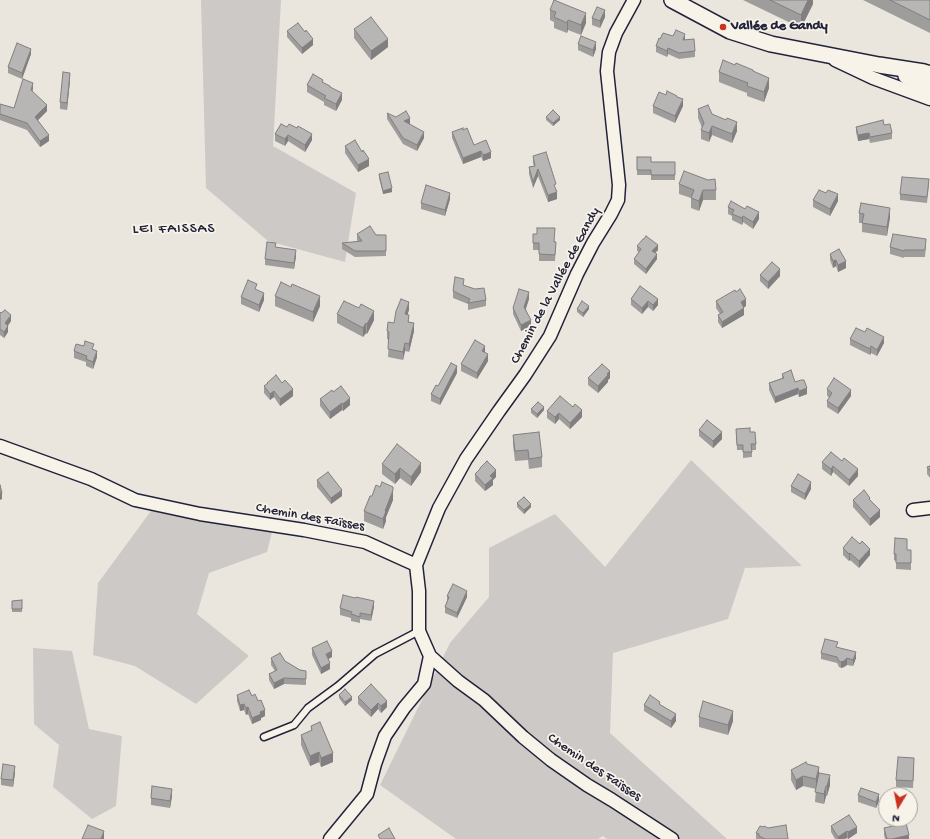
<!DOCTYPE html>
<html>
<head>
<meta charset="utf-8">
<style>
	body { margin:0 }
	#map { position:relative; width:930px; height:839px; overflow:hidden; background:#eae6de; font-family:"Gochi Hand",sans-serif }
	canvas { display:block }
	.north { position:absolute; left:878px; top:787px; width:40px; height:40px; box-sizing:border-box; background:#f7f3e8; border:1px solid #a29fa3; border-radius:50%; rotate:190deg; font-size:11px; font-weight:700; line-height:16px; text-align:center; color:#22223b }
	.north::after { content:''; display:block; margin:auto; width:14px; height:18px; background:#c8321e; clip-path:polygon(50% 0,100% 100%,50% 72%,0 100%) }
</style>
</head>
<body>
<div id="map">
<canvas width="930" height="839"></canvas>
<div class="north">N</div>
</div>
<script>
const ctx = document.querySelector('canvas').getContext('2d');
ctx.lineJoin = 'round';
function paint(path, color) {
  ctx.fillStyle = color;
  ctx.fill(path, 'evenodd');
}
function shape(rows) {
  const path = new Path2D();
  for (const r of rows) {
    path.moveTo(r[0], r[1]);
    for (let i = 2; i < r.length; i += 2) path.lineTo(r[i], r[i + 1]);
  }
  return path;
}
function strokePath(path, color, width, dash) {
  ctx.strokeStyle = color;
  ctx.lineWidth = width;
  ctx.lineCap = dash ? 'butt' : 'round';
  ctx.setLineDash(dash || []);
  ctx.stroke(path);
}
function drawText(font, color, halo, rows, align = 'center') {
  ctx.font = font + ' "Gochi Hand",sans-serif';
  ctx.lineWidth = 3.5;
  ctx.setLineDash([]);
  ctx.textBaseline = 'middle';
  ctx.strokeStyle = halo;
  ctx.fillStyle = color;
  for (const [text, x, y, turn = 0] of rows) {
    ctx.save();
    ctx.translate(x, y);
    ctx.rotate((+turn || 0) * Math.PI / 180);
    ctx.textAlign = isNaN(turn) ? turn : align;
    if (halo) ctx.strokeText(text, 0, 0);
    ctx.fillText(text, 0, 0);
    ctx.restore();
  }
}
paint(shape([
	[201,0,281,0,273,146,356,193,345,262,268,241,206,188],
	[691,460,802,566,745,568,728,619,613,653,610,733,727,839,607,839,603,836,598,839,456,839,380,785,450,643,489,597,489,548,555,514,605,567],
	[151,511,272,532,267,552,209,573,197,614,249,656,196,704,135,666,93,655,98,583],
	[33,648,72,651,89,729,122,736,116,806,92,819,53,787,59,745,34,724]
]), '#cdc9c6');
const service = shape([
	[264,737,294,725,308,708,338,686,375,654,419,631]
]);
const minor = shape([
	[835,60,873,78,930,99],
	[0,446,91,479,135,500,200,514,304,530,365,542,416,565,419,591,419,631,430,656,458,681,484,700,523,737,551,760,587,785,612,800,672,839],
	[913,510,930,508],
	[416,565,439,508,466,459,499,411,525,375,550,336,577,274,593,243,611,214,618,200,619,185,607,71,609,52,616,33,634,0],
	[330,839,367,794,375,764,385,736,404,708,424,684,430,656]
]);
const tertiary = shape([
	[672,0,730,31,771,44,879,65,924,72,930,74],
	[906,76,930,86]
]);
strokePath(service, '#22223b', 9);
strokePath(minor, '#22223b', 15);
strokePath(tertiary, '#22223b', 18);
strokePath(service, '#f7f3e8', 6);
strokePath(minor, '#f7f3e8', 12);
strokePath(tertiary, '#f7f3e8', 15);
paint(shape([
	[743,0,813,0,813,4,801,28],
	[863,0,930,0,930,33],
	[550,10,586,23,581,35,568,30,567,33,554,28,554,22,550,20],
	[605,17,600,28,592,25,592,18],
	[354,29,388,47,371,60,354,38],
	[287,31,313,45,302,54,287,37],
	[673,36,685,40,695,51,695,57,679,59,668,54,667,57,656,52,656,46,660,39],
	[578,44,596,49,593,57,578,50],
	[31,54,22,79,8,73,8,67],
	[753,71,769,88,764,102,747,96,747,93,719,82,719,72],
	[70,80,67,110,60,109,60,102],
	[323,82,330,87,342,100,336,111,324,105,324,102,307,92,307,85],
	[33,89,32,91,47,111,38,120,49,141,40,147,27,130,0,120,0,104,14,108],
	[666,95,683,106,675,123,653,113,653,106],
	[698,109,712,114,737,131,732,143,712,135,709,142,701,139,701,130,702,128,698,118],
	[387,113,410,124,409,124,424,138,417,151,403,144,387,119],
	[546,117,560,120,553,126,546,120],
	[287,127,297,128,312,140,305,152,288,141,285,146,275,141,275,134],
	[856,127,892,133,892,139,870,143,869,139,858,141,856,132],
	[463,130,474,145,491,158,483,161,481,157,463,164,452,138,452,132],
	[345,146,369,166,358,172,345,153],
	[533,156,557,199,548,202,538,176,533,188,529,174,529,167,534,166,533,163],
	[637,157,651,162,675,162,675,180,651,180,651,175,637,175],
	[379,174,392,192,383,194,379,178],
	[679,184,716,190,716,200,703,200,699,211,691,208,691,198,679,194],
	[929,185,927,203,900,200,900,194],
	[450,199,445,216,421,209,421,203],
	[813,200,838,201,830,216,813,207],
	[728,207,745,209,759,219,753,229,743,222,742,225,732,220,732,216,728,214],
	[859,213,890,217,887,236,862,232,862,223,859,223],
	[357,234,386,235,386,256,355,257,342,249,342,243,358,242,357,240],
	[533,234,556,242,555,261,539,261,539,250,533,250],
	[637,246,658,250,655,253,657,259,646,274,634,264,634,259,639,252,637,251],
	[926,246,925,257,904,257,904,258,890,254,890,247],
	[276,247,296,256,294,269,265,265,265,259],
	[830,254,846,268,838,272,836,266,833,268,830,260],
	[760,275,780,276,768,289,760,281],
	[464,285,486,300,486,306,468,310,468,304,453,298,453,291],
	[640,286,658,305,653,311,648,307,642,314,631,305,631,299],
	[275,296,320,306,313,322,275,306],
	[241,297,264,300,259,312,241,304],
	[529,299,526,309,531,326,521,331,513,314,513,308],
	[716,301,746,306,744,307,744,315,722,328,718,322,718,315,720,314,716,308],
	[577,309,589,309,583,317,577,312],
	[409,310,407,315,409,322,414,331,409,352,405,351,403,360,388,357,389,340,387,339,387,331,394,323],
	[0,312,11,321,8,326,8,332,4,338,0,335],
	[337,314,374,320,367,334,366,333,363,337,337,323],
	[865,332,884,343,877,356,871,353,870,355,850,345,850,339],
	[94,350,97,357,93,369,86,366,86,362,74,358,74,351],
	[485,352,488,361,477,379,461,371,461,364],
	[457,373,440,405,431,401,431,394,438,386],
	[782,374,795,382,807,394,799,397,798,394,775,403,769,390,769,383,782,378],
	[588,378,610,378,608,380,608,382,598,393,588,385],
	[267,383,293,396,280,406,274,397,270,400,264,393,264,386,267,384],
	[827,389,851,396,838,414,827,407,827,401,829,397,827,396],
	[333,392,350,405,343,411,342,410,330,419,320,406,320,399],
	[560,396,582,417,570,429,559,419,555,424,547,418,547,411],
	[531,409,544,410,537,418,531,413],
	[736,429,750,432,756,444,756,450,752,450,752,457,743,458,743,450,737,450],
	[699,430,722,439,713,448,699,436],
	[513,435,542,457,542,467,529,469,528,460,515,461,513,445],
	[831,452,858,476,849,486,833,472,831,476,822,469,822,462],
	[382,464,421,472,411,486,400,478,395,484,382,474],
	[930,466,930,478,927,474,927,467],
	[480,468,496,477,493,480,493,485,485,491,475,481,475,474,480,470],
	[317,480,342,496,331,504,317,487],
	[791,486,811,489,805,500,791,492],
	[372,496,393,500,386,517,386,521,383,529,364,521,364,511],
	[853,500,880,517,870,526,853,507],
	[517,503,531,507,524,514,517,507],
	[843,548,870,555,859,568,850,560,849,561,843,555],
	[907,550,911,550,911,570,896,569,896,561,894,560,894,554],
	[447,596,467,597,457,618,445,613,445,607,447,601],
	[22,600,22,612,12,612,12,601],
	[374,607,371,621,360,619,360,623,351,621,351,618,340,615,340,608],
	[838,647,856,658,853,666,847,665,844,667,841,668,839,667,837,663,821,659,821,653],
	[312,648,332,657,328,659,330,669,321,674,312,655],
	[271,658,285,661,300,670,306,671,306,685,284,684,274,689,269,680,269,674,275,671,271,665],
	[371,684,387,707,381,713,378,709,371,717,358,704,358,697],
	[237,695,252,696,265,716,261,718,261,720,252,724,248,714,246,715,244,710,240,711,237,701],
	[339,695,352,700,345,706,339,698],
	[644,705,660,705,676,721,671,728,644,711],
	[699,717,733,721,728,735,699,727],
	[311,726,333,762,321,767,319,762,310,766,301,745,301,735,311,731],
	[807,764,830,785,827,796,826,796,824,804,815,802,816,789,803,786,796,790,791,780,791,770],
	[914,764,913,788,896,787,896,780],
	[15,773,13,787,1,785,1,779],
	[858,795,879,801,876,808,858,802],
	[172,796,170,808,151,805,151,798],
	[831,826,857,833,848,839,847,838,844,839,835,839,831,832],
	[884,828,909,839,885,839,884,835],
	[756,833,788,839,756,839]
]), '#9e9d9c');
paint(shape([
	[808,0,813,0,813,4,801,28,801,15],
	[605,10,605,17,600,28,600,21],
	[586,13,586,23,581,35,581,25],
	[568,20,568,30,567,33,567,23],
	[685,34,685,40,683,40],
	[313,39,313,45,302,54,302,48],
	[388,39,388,47,371,60,371,51],
	[596,42,596,49,593,57,593,50],
	[668,48,668,54,667,57,667,51],
	[31,49,31,54,22,79,22,73],
	[70,73,70,80,67,110,67,103],
	[769,78,769,88,764,102,764,92],
	[33,83,33,89,31,96,31,90],
	[342,93,342,100,336,111,336,104],
	[683,99,683,106,675,123,675,116],
	[47,105,47,111,35,123,35,117],
	[560,117,560,120,553,126,553,123],
	[410,118,410,124,404,128,404,121],
	[737,122,737,131,732,143,732,134],
	[712,126,712,135,709,142,709,133],
	[424,132,424,138,417,151,417,145],
	[869,133,869,139,858,141,858,135],
	[312,134,312,140,305,152,305,145],
	[49,135,49,141,40,147,40,141],
	[288,135,288,141,285,146,285,139],
	[481,151,481,157,463,164,463,158],
	[491,152,491,158,483,161,483,155],
	[369,159,369,166,358,172,358,165],
	[538,169,538,176,533,188,533,182],
	[392,188,392,192,383,194,383,191],
	[703,190,703,200,699,211,699,201],
	[557,192,557,199,548,202,548,195],
	[450,193,450,199,445,216,445,210],
	[838,194,838,201,830,216,830,209],
	[890,208,890,217,887,236,887,227],
	[759,212,759,219,753,229,753,222],
	[743,216,743,222,742,225,742,218],
	[658,245,658,250,652,256,652,251],
	[296,250,296,256,294,269,294,263],
	[657,254,657,259,646,274,646,269],
	[836,260,836,266,833,268,833,261],
	[846,261,846,268,838,272,838,265],
	[780,269,780,276,768,289,768,282],
	[529,292,529,299,524,313,524,307],
	[264,293,264,300,259,312,259,305],
	[320,296,320,306,313,322,313,312],
	[658,299,658,305,653,311,653,305],
	[746,299,746,306,741,309,741,302],
	[648,301,648,307,642,314,642,308],
	[409,302,409,310,405,322,405,314],
	[589,306,589,309,583,317,583,313],
	[744,308,744,315,722,328,722,322],
	[374,311,374,320,367,334,367,324],
	[11,315,11,321,5,329,5,323],
	[531,320,531,326,521,331,521,325],
	[366,323,366,333,363,337,363,328],
	[414,323,414,331,409,352,409,344],
	[8,326,8,332,4,338,4,332],
	[884,337,884,343,877,356,877,350],
	[405,343,405,351,403,360,403,352],
	[485,346,485,352,482,358,482,351],
	[871,346,871,353,870,355,870,349],
	[97,351,97,357,93,369,93,362],
	[488,354,488,361,477,379,477,373],
	[457,366,457,373,440,405,440,399],
	[610,371,610,378,608,380,608,382,598,393,598,386,607,374],
	[798,388,798,394,775,403,775,397],
	[807,388,807,394,799,397,799,391],
	[293,389,293,396,280,406,280,399],
	[851,390,851,396,838,414,838,408],
	[274,391,274,397,270,400,270,394],
	[350,398,350,405,343,411,343,404],
	[342,403,342,410,330,419,330,412],
	[544,407,544,410,537,418,537,414],
	[582,410,582,417,570,429,570,423],
	[559,413,559,419,555,424,555,417],
	[722,432,722,439,713,448,713,441],
	[421,463,421,472,411,486,411,477],
	[833,466,833,472,831,476,831,469],
	[400,468,400,478,395,484,395,474],
	[858,469,858,476,849,486,849,480],
	[496,470,496,477,493,480,493,485,485,491,485,485,490,476],
	[811,482,811,489,805,500,805,494],
	[342,490,342,496,331,504,331,498],
	[393,490,393,500,386,517,386,521,383,529,383,519,385,511],
	[0,493,2,493,2,499,0,500],
	[531,504,531,507,524,514,524,510],
	[880,510,880,517,870,526,870,519],
	[870,549,870,555,859,568,859,561],
	[850,553,850,560,849,561,849,554],
	[467,591,467,597,457,618,457,613],
	[374,601,374,607,371,621,371,615],
	[332,651,332,657,326,660,326,654],
	[856,652,856,658,853,666,853,660],
	[847,658,847,665,844,667,841,668,841,662],
	[330,663,330,669,321,674,321,668],
	[284,678,284,684,274,689,274,683],
	[352,697,352,700,345,706,345,702],
	[387,701,387,707,381,713,381,706],
	[378,703,378,709,371,717,371,710],
	[244,704,244,710,240,711,240,705],
	[248,707,248,714,246,715,246,708],
	[265,710,265,716,261,718,261,720,252,724,252,718,260,712],
	[733,711,733,721,728,735,728,725],
	[676,714,676,721,671,728,671,721],
	[319,752,319,762,310,766,310,756],
	[333,753,333,762,321,767,321,758],
	[15,766,15,773,13,787,13,780],
	[819,767,819,777,816,789,816,779],
	[830,775,830,785,827,796,827,786],
	[803,776,803,786,796,790,796,780],
	[826,786,826,796,824,804,824,794],
	[172,789,172,796,170,808,170,801],
	[879,794,879,801,876,808,876,802],
	[857,827,857,833,848,839,848,832],
	[104,831,104,839,101,839],
	[847,831,847,838,844,839,838,839,838,837],
	[909,835,909,839,892,839]
]), '#817f7f');
const building = shape([
	[554,0,586,13,581,25,568,20,567,23,554,17,556,12,550,10,554,0],
	[770,0,808,0,801,15,770,0],
	[890,0,930,0,930,20,890,0],
	[597,7,605,10,600,21,592,18,597,7],
	[371,17,388,39,371,51,354,29,371,17],
	[298,23,305,32,306,30,313,39,302,48,287,31,298,23],
	[676,30,685,34,683,40,694,39,695,51,679,53,668,48,667,51,656,46,659,38,660,39,663,33,673,36,676,30],
	[581,36,596,42,593,50,578,44,581,36],
	[17,43,31,49,22,73,8,67,17,43],
	[723,60,735,65,736,63,753,70,753,71,769,78,764,92,747,86,748,83,719,72,723,60],
	[63,72,70,73,67,103,60,102,63,72],
	[313,74,323,80,322,82,330,86,330,87,342,93,336,104,324,98,326,96,307,85,313,74],
	[23,79,33,83,31,90,47,105,35,117,49,135,40,141,27,123,0,114,0,104,14,108,23,79],
	[667,91,677,96,677,97,683,99,675,116,653,106,659,92,666,95,667,91],
	[708,105,712,114,726,120,727,118,737,122,732,134,712,126,709,133,701,130,704,123,698,109,708,105],
	[553,110,560,117,553,123,546,117,553,110],
	[406,111,410,118,404,121,424,132,417,145,403,138,387,113,396,117,406,111],
	[883,120,884,125,890,124,892,133,870,137,869,133,858,135,856,127,883,120],
	[281,124,287,127,289,124,297,128,298,126,312,134,305,145,288,135,285,139,275,134,281,124],
	[463,128,463,130,467,128,474,145,486,140,491,152,483,155,481,151,463,158,452,132,463,128],
	[355,140,362,152,363,150,369,159,358,165,345,146,355,140],
	[546,152,556,184,554,185,557,192,548,195,538,169,533,182,529,167,535,166,533,156,546,152],
	[637,157,651,157,651,162,675,162,675,175,651,175,651,170,637,170,637,157],
	[684,171,708,180,715,179,716,190,703,190,699,201,691,198,694,190,679,184,684,171],
	[388,172,392,188,383,191,379,174,388,172],
	[902,177,929,179,927,197,900,194,902,177],
	[426,185,450,193,445,210,421,203,426,185],
	[819,190,826,193,828,190,838,194,830,209,813,200,819,190],
	[731,201,745,209,747,206,759,212,753,222,743,216,742,218,732,214,734,210,728,207,731,201],
	[861,203,890,208,887,227,862,223,864,214,859,213,861,203],
	[370,226,376,235,386,235,386,251,355,251,342,243,362,241,357,234,370,226],
	[537,228,555,228,554,242,556,242,555,255,539,254,539,243,533,243,533,234,537,234,537,228],
	[893,234,926,239,925,250,904,250,904,251,890,247,893,234],
	[646,236,658,245,652,251,657,254,646,269,634,259,641,249,637,246,643,239,644,239,646,236],
	[267,242,276,243,275,247,296,250,294,263,265,259,267,242],
	[839,249,846,261,838,265,836,260,833,261,830,254,839,249],
	[772,262,780,269,768,282,760,275,772,262],
	[455,277,464,279,463,285,475,289,484,288,486,300,468,303,470,299,453,291,455,277],
	[248,280,257,284,255,289,264,293,259,305,241,297,248,280],
	[281,282,291,287,292,284,320,296,313,312,275,296,281,282],
	[640,286,658,299,653,305,648,301,642,308,631,299,640,286],
	[519,289,529,292,524,307,531,320,521,325,513,308,519,289],
	[740,289,746,299,741,302,744,308,722,322,718,315,723,312,716,301,735,290,736,292,740,289],
	[401,299,409,302,405,314,409,315,408,322,414,323,409,344,405,343,403,352,388,349,389,332,387,331,388,322,394,323,396,311,401,299],
	[344,301,359,308,361,304,374,311,367,324,366,323,363,328,337,314,344,301],
	[582,301,589,306,583,313,577,309,582,301],
	[5,310,11,315,5,323,8,326,4,332,0,329,0,312,1,313,5,310],
	[856,328,865,332,867,328,884,337,877,350,871,346,870,349,850,339,856,328],
	[475,340,485,346,482,351,488,354,477,373,461,364,475,340],
	[85,341,94,344,92,349,97,351,93,362,86,359,87,356,74,351,76,344,84,346,85,341],
	[451,363,457,366,440,399,431,394,436,385,438,386,451,363],
	[602,364,610,371,607,374,608,375,598,386,588,378,602,364],
	[791,370,795,382,801,380,804,380,807,388,799,391,798,388,775,397,769,383,784,378,782,374,791,370],
	[276,375,282,383,285,380,293,389,280,399,274,391,270,394,264,386,268,383,267,383,276,375],
	[834,378,851,390,838,408,827,401,832,393,827,389,834,378],
	[341,386,350,398,343,404,342,403,330,412,320,399,332,390,333,392,341,386],
	[560,396,573,407,575,404,582,410,570,423,559,413,555,417,547,411,560,396],
	[538,402,544,407,537,414,531,409,538,402],
	[707,420,722,432,713,441,699,430,707,420],
	[750,428,750,432,755,432,756,444,751,444,752,452,743,452,743,445,737,445,736,429,750,428],
	[539,432,542,457,529,459,528,450,515,451,513,435,539,432],
	[397,444,421,463,411,477,400,468,395,474,382,464,397,444],
	[831,452,842,461,844,458,858,469,849,480,833,466,831,469,822,462,831,452],
	[487,461,496,470,490,476,493,478,485,485,475,474,480,469,480,468,487,461],
	[930,466,930,471,927,467,930,466],
	[328,472,342,490,331,498,317,480,328,472],
	[798,474,811,482,805,494,791,486,798,474],
	[382,482,393,487,393,490,385,511,386,511,383,519,364,511,370,496,372,496,376,485,380,487,382,482],
	[0,485,2,493,0,493,0,485],
	[864,490,870,498,869,499,880,510,870,519,853,500,864,490],
	[524,497,531,504,524,510,517,503,524,497],
	[852,537,860,544,862,541,870,549,859,561,850,553,849,554,843,548,852,537],
	[895,538,907,539,907,550,911,550,911,563,896,563,896,554,894,554,895,538],
	[453,584,467,591,457,613,445,607,449,597,447,596,453,584],
	[343,595,355,598,356,597,374,601,371,615,360,613,360,617,351,614,352,612,340,608,343,595],
	[22,600,22,609,12,609,12,601,22,600],
	[825,639,838,642,836,647,856,652,853,660,847,658,844,661,841,662,839,661,837,657,821,653,825,639],
	[327,641,332,651,326,654,330,663,321,668,312,648,327,641],
	[280,653,285,661,300,670,306,671,306,679,284,678,274,683,269,674,277,670,271,658,280,653],
	[371,684,387,701,381,706,378,703,371,710,358,697,371,684],
	[345,689,352,697,345,702,339,695,345,689],
	[249,690,252,696,255,694,258,701,261,700,265,710,260,712,261,714,252,718,248,707,246,708,244,704,240,705,237,695,249,690],
	[650,695,660,702,659,704,676,714,671,721,644,705,650,695],
	[703,701,733,711,728,725,699,717,703,701],
	[320,722,333,753,321,758,319,752,310,756,301,735,312,730,311,726,320,722],
	[898,757,914,758,913,781,896,780,898,757],
	[806,762,807,764,819,767,816,779,803,776,796,780,791,770,806,762],
	[3,764,15,766,13,780,1,779,3,764],
	[819,773,830,775,827,786,826,786,824,794,815,792,819,773],
	[152,786,172,789,170,801,151,798,152,786],
	[861,788,879,794,876,802,858,795,861,788],
	[849,815,857,827,848,832,847,831,838,837,831,826,849,815],
	[906,823,909,835,892,839,887,839,884,828,906,823],
	[88,825,104,831,101,839,82,839,88,825],
	[786,825,788,839,765,839,759,836,759,834,756,833,760,826,763,827,764,826,768,828,786,825],
	[389,828,395,839,380,839,378,835,389,828]
]);
paint(building, '#b8b6b5');
strokePath(building, '#817f7f', 1);
for (const [x, y, r, color] of [
	[723,27,4,"#c8321e"]
]) {
  const dot = new Path2D();
  dot.arc(x, y, r, 0, 2 * Math.PI);
  ctx.fillStyle = color;
  ctx.fill(dot);
  strokePath(dot, '#f7f3e8', 1.5);
}
drawText('bold 14px', '#22223b', '#f7f3e8', [
	["Vallée de Gandy",731,27]
], 'left');
drawText('14px', '#22223b', '#f7f3e8', [
	["Chemin de la Vallée de Gandy",556,286,-62],
	["Chemin des Faïsses",310,518,10],
	["Chemin des Faïsses",594,768,34]
]);
ctx.letterSpacing = '1px';
drawText('15px', '#22223b', '#f7f3e8', [
	["LEI FAISSAS",174,230]
]);
ctx.letterSpacing = '0px';
</script>
</body>
</html>
